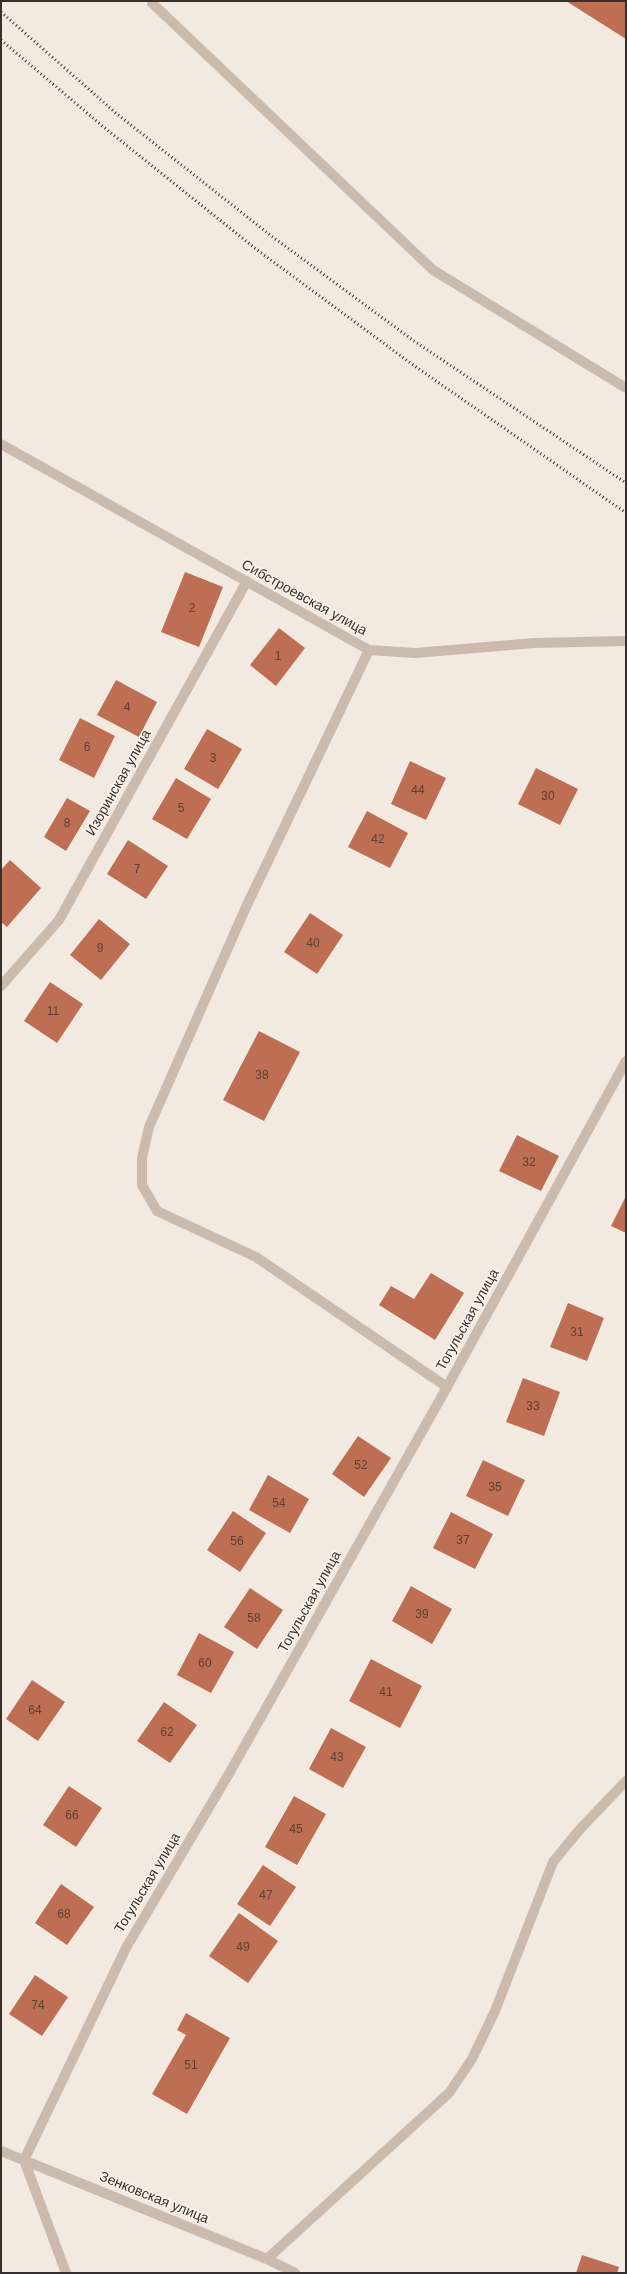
<!DOCTYPE html>
<html>
<head>
<meta charset="utf-8">
<style>
	body { margin:0 }
	#map { position:relative; width:627px; height:2274px; overflow:hidden; background:#f2eae1; font-family:Arial,sans-serif }
	canvas { display:block }
	.frame { position:absolute; inset:0; border:2px solid #39302b; pointer-events:none }
</style>
</head>
<body>
<div id="map">
<canvas width="627" height="2274"></canvas>
<div class="frame"></div>
</div>
<script>
const ctx = document.querySelector('canvas').getContext('2d');
ctx.lineJoin = 'round';
function paint(path, color) {
  ctx.fillStyle = color;
  ctx.fill(path, 'evenodd');
}
function shape(rows) {
  const path = new Path2D();
  for (const r of rows) {
    path.moveTo(r[0], r[1]);
    for (let i = 2; i < r.length; i += 2) path.lineTo(r[i], r[i + 1]);
  }
  return path;
}
function strokePath(path, color, width, dash) {
  ctx.strokeStyle = color;
  ctx.lineWidth = width;
  ctx.lineCap = dash ? 'butt' : 'round';
  ctx.setLineDash(dash || []);
  ctx.stroke(path);
}
function drawText(font, color, halo, rows, align = 'center') {
  ctx.font = font + ' Arial,sans-serif';
  ctx.lineWidth = 3;
  ctx.setLineDash([]);
  ctx.textBaseline = 'middle';
  ctx.strokeStyle = halo;
  ctx.fillStyle = color;
  for (const [text, x, y, turn = 0] of rows) {
    ctx.save();
    ctx.translate(x, y);
    ctx.rotate((+turn || 0) * Math.PI / 180);
    ctx.textAlign = isNaN(turn) ? turn : align;
    if (halo) ctx.strokeText(text, 0, 0);
    ctx.fillText(text, 0, 0);
    ctx.restore();
  }
}
paint(shape([
	[566,1,626,1,626,39],
	[185,572,223,587,199,647,161,632],
	[279,628,305,648,276,686,250,665],
	[116,680,157,702,139,737,97,715],
	[80,718,115,736,94,778,59,760],
	[207,729,242,749,218,789,184,769],
	[410,761,446,778,426,820,391,804],
	[536,768,578,789,560,825,518,804],
	[176,778,211,799,187,839,152,819],
	[67,798,90,811,66,851,44,837],
	[367,811,408,833,390,868,348,847],
	[128,840,168,866,146,899,107,874],
	[10,860,41,888,7,927,1,922,1,870],
	[310,913,343,935,317,974,284,952],
	[99,919,130,944,101,980,70,955],
	[50,982,83,1004,57,1043,24,1021],
	[259,1031,300,1052,264,1121,223,1100],
	[517,1135,559,1156,541,1191,499,1171],
	[626,1196,626,1233,611,1226],
	[431,1273,464,1293,435,1340,379,1305,391,1286,414,1299],
	[568,1303,604,1318,587,1361,550,1347],
	[523,1378,560,1392,544,1436,506,1422],
	[358,1436,391,1458,364,1497,332,1474],
	[483,1460,525,1480,508,1516,466,1496],
	[268,1475,309,1499,290,1533,249,1510],
	[233,1511,266,1533,240,1572,207,1550],
	[451,1512,493,1534,475,1569,433,1548],
	[411,1586,452,1609,432,1644,392,1621],
	[250,1588,283,1610,257,1649,224,1627],
	[199,1633,234,1652,211,1693,177,1675],
	[371,1659,422,1686,400,1728,349,1701],
	[32,1680,65,1702,38,1741,6,1719],
	[164,1702,197,1725,170,1763,137,1741],
	[331,1728,366,1747,343,1788,309,1769],
	[69,1786,102,1808,76,1847,43,1825],
	[294,1796,326,1814,297,1865,265,1847],
	[263,1865,296,1887,270,1926,237,1904],
	[61,1884,94,1907,67,1945,35,1923],
	[239,1913,278,1941,248,1983,209,1956],
	[35,1975,68,1997,42,2036,9,2014],
	[186,2013,230,2038,187,2114,152,2094,186,2035,177,2030],
	[582,2255,619,2267,617,2273,576,2273]
]), '#be6f53');
strokePath(shape([
	[24,2160,66,2273]
]), '#cabbad', 10);
strokePath(shape([
	[152,3,433,270,626,388],
	[1,444,369,650,415,653,534,643,626,641],
	[369,650,246,907,149,1127,142,1158,142,1185,157,1211,256,1257,447,1387],
	[1,986,59,920,247,581],
	[1,2151,267,2259,295,2273],
	[24,2160,126,1948,230,1772,447,1387,626,1061],
	[267,2259,449,2093,472,2059,495,2011,553,1862,581,1828,626,1781]
]), '#cabbad', 10);
strokePath(shape([
	[1,12,117,114,270,235,414,341,626,483],
	[1,40,106,129,256,249,409,362,626,513]
]), '#39302b', 3, [1, 3]);
drawText('12px', '#5a4035', null, [
	["2",192,609],
	["1",278,657],
	["4",127,708],
	["6",87,748],
	["3",213,759],
	["44",418,791],
	["30",548,797],
	["5",181,809],
	["8",67,824],
	["42",378,840],
	["7",137,870],
	["40",313,944],
	["9",100,949],
	["11",53,1012],
	["38",262,1076],
	["32",529,1163],
	["31",577,1333],
	["33",533,1407],
	["52",361,1466],
	["35",495,1488],
	["54",279,1504],
	["37",463,1541],
	["56",237,1542],
	["39",422,1615],
	["58",254,1619],
	["60",205,1664],
	["41",386,1693],
	["64",35,1711],
	["62",167,1733],
	["43",337,1758],
	["66",72,1816],
	["45",296,1830],
	["47",266,1896],
	["68",64,1915],
	["49",243,1948],
	["74",38,2006],
	["51",191,2066]
]);
drawText('14px', '#39302b', '#faf4ed', [
	["Сибстроевская улица",304,598,29],
	["Изоринская улица",119,783,-61],
	["Тогульская улица",468,1320,-61],
	["Тогульская улица",310,1602,-61],
	["Тогульская улица",148,1883,-59],
	["Зенковская улица",154,2198,22]
]);
</script>
</body>
</html>
